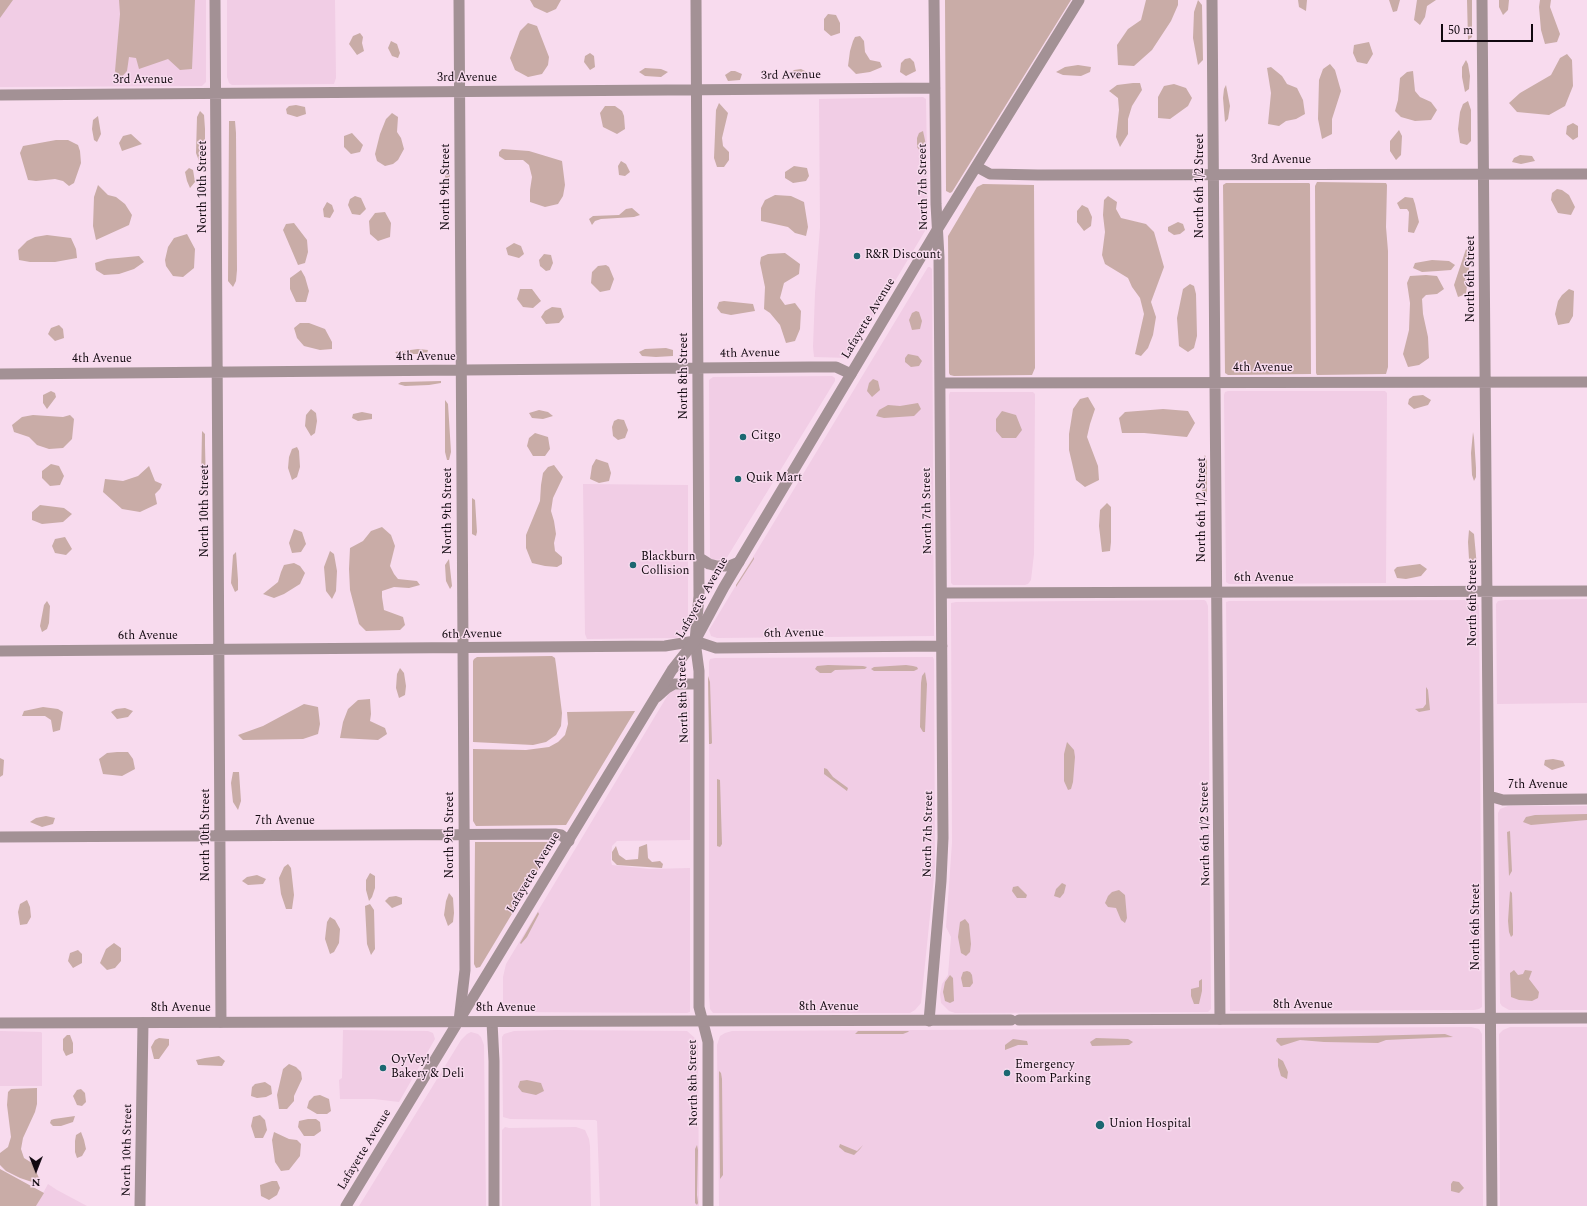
<!DOCTYPE html>
<html>
<head>
<meta charset="utf-8">
<style>
	body { margin:0 }
	#map { position:relative; width:1587px; height:1206px; overflow:hidden; background:#f8dbee; font-family:Spectral,serif }
	canvas { display:block }
	.north { position:absolute; left:16px; top:1150px; width:40px; height:40px; -webkit-text-stroke:3px #f8dbee; paint-order:stroke; rotate:180deg; font-size:11px; font-weight:700; line-height:16px; text-align:center; color:#11080f }
	.north::after { content:''; display:block; margin:auto; width:14px; height:18px; background:#11080f; clip-path:polygon(50% 0,100% 100%,50% 72%,0 100%) }
	.scale { position:absolute; left:1441px; top:24px; width:92px; height:18px; box-sizing:border-box; border:2px solid #11080f; border-top:0; padding-left:5px; font-size:12px; line-height:14px; white-space:nowrap; color:#11080f; -webkit-text-stroke:3px #f8dbee; paint-order:stroke }
</style>
</head>
<body>
<div id="map">
<canvas width="1587" height="1206"></canvas>
<div class="north">N</div>
<div class="scale">50 m</div>
</div>
<script>
const ctx = document.querySelector('canvas').getContext('2d');
ctx.lineJoin = 'round';
function paint(path, color) {
  ctx.fillStyle = color;
  ctx.fill(path, 'evenodd');
}
function shape(rows) {
  const path = new Path2D();
  for (const r of rows) {
    path.moveTo(r[0], r[1]);
    for (let i = 2; i < r.length; i += 2) path.lineTo(r[i], r[i + 1]);
  }
  return path;
}
function strokePath(path, color, width, dash) {
  ctx.strokeStyle = color;
  ctx.lineWidth = width;
  ctx.lineCap = dash ? 'butt' : 'round';
  ctx.setLineDash(dash || []);
  ctx.stroke(path);
}
function drawText(font, color, halo, rows, align = 'center') {
  ctx.font = font + ' Spectral,serif';
  ctx.lineWidth = 3;
  ctx.setLineDash([]);
  ctx.textBaseline = 'middle';
  ctx.strokeStyle = halo;
  ctx.fillStyle = color;
  for (const [text, x, y, turn = 0] of rows) {
    ctx.save();
    ctx.translate(x, y);
    ctx.rotate((+turn || 0) * Math.PI / 180);
    ctx.textAlign = isNaN(turn) ? turn : align;
    if (halo) ctx.strokeText(text, 0, 0);
    ctx.fillText(text, 0, 0);
    ctx.restore();
  }
}
paint(shape([
	[0,0,206,0,206,82,202,86,0,87],
	[227,0,335,0,336,78,334,84,232,85,229,83,227,77],
	[923,97,926,99,928,218,925,231,849,358,814,357,813,347,815,293,820,227,819,99],
	[928,267,930,267,932,269,934,636,717,638,711,636,709,630],
	[832,376,835,378,835,381,726,559,712,560,710,557,709,380,713,377],
	[1228,391,1385,391,1387,393,1386,583,1229,584,1226,582,1224,395,1225,392],
	[950,392,1033,392,1035,394,1034,554,1031,580,1028,584,1025,585,953,585,951,583,949,395],
	[583,484,688,485,688,616,685,630,681,636,676,638,587,639,585,634],
	[1587,599,1587,703,1497,704,1496,604,1498,601,1505,600],
	[1204,600,1206,601,1208,606,1211,1009,1208,1012,955,1013,949,1011,941,1003,940,994,942,984,948,975,951,937,946,927,952,843,951,603,956,602],
	[1474,600,1479,605,1482,1007,1479,1009,1474,1010,1230,1011,1226,602,1229,601],
	[929,657,933,657,934,660,935,867,921,1003,915,1010,910,1013,713,1013,710,1009,709,995,709,662,710,659,715,658],
	[674,690,680,690,684,691,688,695,690,701,690,840,617,841,612,846,611,861,612,865,649,869,690,868,690,1012,687,1013,506,1012,503,1003,503,977,506,964,669,693],
	[1508,806,1587,806,1587,1010,1509,1010,1502,1006,1500,1003,1498,813,1500,809],
	[1471,1027,1479,1029,1482,1034,1483,1206,719,1206,717,1045,720,1036,725,1033,732,1031],
	[1510,1027,1587,1027,1587,1206,1500,1206,1499,1034,1503,1030],
	[343,1030,428,1031,433,1033,435,1039,399,1102,374,1099,340,1099,339,1080,342,1078],
	[556,1030,687,1031,696,1039,698,1044,699,1206,600,1206,597,1121,595,1120,510,1119,503,1117,502,1037,504,1034,514,1031],
	[0,1031,41,1032,42,1033,42,1086,0,1086],
	[471,1032,478,1034,481,1037,484,1045,486,1206,359,1206,461,1040,467,1034],
	[505,1127,509,1128,576,1127,585,1130,589,1139,590,1146,591,1206,502,1206,502,1130],
	[48,1184,57,1190,87,1206,36,1206]
]), '#f1cde5');
paint(shape([
	[0,0,13,0,0,18],
	[119,0,195,0,192,69,180,70,168,59,139,69,136,58,129,57,127,71,119,80,115,71,120,14],
	[530,0,561,0,556,9,547,13,534,7],
	[945,0,1071,0,952,192,950,193,946,191],
	[1146,0,1178,0,1178,5,1171,21,1152,50,1134,66,1118,65,1117,45,1128,29,1141,20],
	[1198,0,1202,5,1203,60,1198,65,1193,38,1194,12],
	[1298,0,1307,0,1306,11,1299,7],
	[1389,0,1400,0,1397,11,1393,12],
	[1417,0,1436,0,1427,6,1425,17,1420,25,1414,20],
	[1467,0,1472,0,1472,37,1468,40],
	[1499,0,1509,0,1508,10,1503,15,1499,7],
	[1540,0,1551,0,1550,7,1560,34,1557,42,1545,44,1541,30,1539,7],
	[828,14,836,15,840,23,840,33,831,36,824,30,824,19],
	[528,23,537,26,549,57,548,65,542,74,528,77,515,70,510,58,520,31],
	[360,33,363,37,362,43,364,51,357,55,349,44,353,36],
	[860,36,864,41,865,52,870,60,880,62,882,67,870,72,856,74,848,66,850,51,853,41,855,37],
	[391,41,397,44,400,53,398,58,392,56,388,48],
	[1369,42,1373,54,1367,64,1357,62,1353,53,1354,45],
	[590,53,594,56,595,67,590,70,584,62,585,56],
	[1567,54,1572,60,1573,86,1565,106,1549,115,1517,112,1509,103,1520,93,1551,75,1560,58],
	[910,58,914,62,916,71,906,76,900,72,901,63,905,59],
	[1466,60,1468,64,1470,76,1469,89,1465,92,1462,77,1462,67],
	[1330,64,1335,70,1341,91,1332,119,1332,134,1322,139,1318,119,1319,80,1323,69],
	[1078,65,1091,67,1090,72,1081,76,1063,75,1056,72,1065,67],
	[1271,67,1282,76,1287,84,1297,88,1303,100,1305,114,1296,119,1286,121,1279,126,1268,124,1271,93,1267,68],
	[645,68,661,69,668,72,661,77,645,76,639,72],
	[801,69,807,72,805,76,795,79,789,75,794,70],
	[731,71,735,71,742,74,740,80,728,81,725,75],
	[1413,71,1415,91,1420,97,1431,102,1437,110,1431,120,1415,121,1401,117,1395,111,1398,100,1400,78,1407,72],
	[1133,83,1140,83,1142,90,1132,106,1128,119,1128,134,1120,147,1116,137,1119,110,1118,98,1109,91,1117,85],
	[1174,84,1186,88,1192,98,1188,106,1170,119,1158,118,1158,97,1164,86],
	[1226,85,1230,106,1228,119,1225,122,1223,98,1224,89],
	[1468,101,1471,110,1471,141,1467,145,1460,143,1458,129,1460,112,1463,104],
	[719,103,728,113,722,138,723,146,729,152,729,160,724,167,717,167,714,158,716,110],
	[296,105,305,107,306,114,297,117,287,114,286,109,289,106],
	[605,106,615,106,622,111,624,116,625,129,617,134,603,127,600,113],
	[200,111,204,115,205,129,205,155,203,162,199,161,196,153,197,117],
	[392,113,398,117,397,132,401,138,404,149,398,160,393,164,385,166,377,161,375,154,380,134,386,119],
	[98,116,101,134,97,142,94,140,92,129,93,120],
	[229,121,235,121,236,133,237,270,236,281,233,287,228,281],
	[1573,123,1578,126,1578,137,1573,140,1566,134,1567,126],
	[1399,130,1402,136,1401,155,1396,160,1390,151,1390,141],
	[923,131,926,145,925,151,922,154,917,147,917,138,919,133],
	[352,133,363,145,360,152,351,154,344,147,344,136],
	[131,134,142,144,122,151,119,143,123,136],
	[56,140,68,140,78,145,80,151,81,163,74,183,69,186,63,181,55,179,36,181,28,180,20,153,23,146],
	[445,149,448,158,450,174,449,182,447,185,445,176],
	[502,149,529,151,562,161,565,185,563,196,558,204,545,207,530,202,530,190,532,177,529,165,523,160,505,160,499,156,499,152],
	[1520,155,1532,156,1535,161,1521,164,1512,162,1514,158],
	[621,161,626,164,630,172,625,176,619,175,618,166],
	[794,166,807,168,809,176,806,181,793,183,785,178,785,172],
	[189,168,193,170,195,182,190,188,187,181,185,172],
	[1317,182,1386,183,1387,185,1386,227,1388,251,1388,367,1386,374,1317,375,1316,373,1315,186],
	[1226,183,1309,183,1310,184,1311,374,1228,375,1225,373,1223,185],
	[983,184,1034,185,1035,368,1032,375,954,376,950,375,949,373,948,236,977,187],
	[98,185,108,195,116,197,125,204,132,215,129,225,96,240,93,226,94,197],
	[1557,189,1562,190,1569,195,1575,207,1571,215,1558,213,1551,200,1552,193],
	[775,195,791,196,804,202,808,227,806,236,795,233,788,227,761,221,761,208,765,200],
	[355,196,361,198,366,209,360,215,352,214,348,205,350,199],
	[1108,196,1117,202,1116,209,1121,218,1146,224,1154,232,1164,267,1151,302,1156,317,1153,335,1148,348,1141,356,1135,354,1144,314,1140,298,1132,287,1128,278,1105,264,1102,255,1105,232,1103,215,1104,200],
	[1405,197,1413,198,1415,204,1419,222,1414,233,1408,232,1409,212,1407,209,1400,209,1397,203],
	[327,202,332,205,334,211,330,218,324,217,323,209],
	[1082,205,1088,208,1092,217,1091,226,1084,231,1077,222,1077,211],
	[632,208,640,215,634,217,601,219,595,221,592,225,589,219,593,216,619,215,626,209],
	[385,212,391,223,390,237,378,241,370,234,369,221,375,213],
	[1178,222,1183,224,1185,230,1180,234,1174,235,1168,231,1168,227],
	[294,223,307,240,308,252,305,263,298,265,283,230,286,224],
	[187,234,195,249,194,268,183,277,173,276,166,266,165,260,168,247,174,238],
	[47,235,71,238,76,249,77,258,55,262,30,262,19,260,18,250,27,241,35,237],
	[514,243,521,246,524,254,519,258,508,255,506,248],
	[1466,249,1471,253,1466,294,1458,297,1454,285],
	[785,253,800,264,799,274,784,283,780,298,785,305,795,303,801,311,800,329,795,341,786,343,780,325,770,313,764,309,765,287,760,263,761,257,768,254],
	[544,254,551,255,553,263,550,270,546,271,540,266,539,260],
	[139,256,144,262,134,269,119,274,104,275,96,270,95,263,107,259],
	[1432,260,1449,261,1455,265,1451,270,1438,271,1422,272,1413,268,1415,263],
	[606,265,609,267,614,279,610,290,600,292,591,283,592,272,598,266],
	[301,270,305,277,309,291,306,302,296,302,290,289,290,278],
	[1426,275,1437,276,1444,289,1437,294,1426,295,1422,299,1423,314,1428,337,1429,358,1419,365,1408,367,1403,354,1409,330,1410,303,1407,283,1410,276],
	[1190,284,1194,286,1196,294,1197,336,1194,348,1188,352,1179,346,1177,318,1183,289],
	[520,289,532,289,541,301,533,308,523,307,517,299],
	[1569,289,1574,291,1573,316,1569,323,1558,325,1555,314,1558,301,1562,295],
	[724,301,753,304,755,311,731,315,721,313,717,308,719,302],
	[552,307,561,308,564,317,559,323,546,324,541,317,545,311],
	[916,311,919,312,922,321,920,329,912,330,909,320,912,313],
	[300,323,309,323,325,329,332,342,332,349,320,350,304,346,297,338,294,328],
	[59,325,63,329,64,338,55,341,48,334,51,328],
	[666,348,673,350,673,356,656,357,642,356,639,352,645,349],
	[418,349,428,350,427,354,397,354,395,352],
	[908,354,918,356,922,361,919,366,911,367,905,362,905,358],
	[873,379,878,381,880,390,872,397,867,391,869,383],
	[441,381,441,383,429,385,405,386,398,384,401,382],
	[51,391,55,393,56,397,47,409,43,403,43,395],
	[1423,395,1431,400,1428,405,1414,409,1408,404,1409,399,1413,396],
	[1088,397,1095,409,1090,424,1087,437,1098,466,1099,480,1085,487,1076,480,1069,450,1069,434,1073,409,1080,399],
	[445,400,448,404,451,452,449,460,447,460,445,452],
	[918,403,921,409,914,416,884,418,876,416,879,410,888,405,900,406],
	[311,409,316,413,317,421,315,433,311,436,305,426,306,415],
	[1163,409,1188,411,1195,423,1187,437,1144,433,1122,433,1119,418,1125,412],
	[539,410,548,412,553,416,543,419,532,418,529,413],
	[1002,411,1016,415,1022,430,1016,438,1002,438,996,431,996,419],
	[362,412,372,414,372,419,358,421,352,418,353,414],
	[33,415,63,417,70,415,74,419,72,439,63,448,49,449,37,445,29,437,14,432,12,425,22,417],
	[618,419,624,420,628,430,625,438,618,440,613,436,612,427,614,421],
	[202,431,205,434,205,445,206,487,204,489,201,484],
	[1473,432,1474,438,1476,468,1476,477,1474,481,1472,475,1471,453],
	[535,433,548,437,550,449,545,456,533,456,527,446,529,438],
	[297,447,299,451,300,467,297,477,292,480,288,468,289,457,292,449],
	[1205,455,1207,461,1207,493,1205,498,1202,496,1201,461],
	[596,459,608,463,611,473,609,481,599,483,590,479,592,466],
	[51,464,59,466,64,476,60,485,50,486,42,478,42,471],
	[554,465,563,477,553,498,551,511,554,521,556,534,554,543,555,551,562,557,562,564,557,567,545,566,532,563,526,548,526,535,540,501,541,485,543,473,548,467],
	[149,466,155,481,162,484,160,489,155,494,157,504,140,512,122,509,103,492,105,479,123,481,138,476],
	[472,498,475,500,477,532,476,536,472,534],
	[1107,503,1111,507,1111,542,1110,551,1102,552,1099,526,1100,510],
	[40,505,64,508,72,514,63,522,42,524,32,520,32,512],
	[382,527,391,535,395,546,390,566,394,574,398,579,417,581,420,585,409,588,394,587,382,591,382,597,384,610,403,617,405,625,400,630,366,631,359,624,350,590,349,569,350,548,363,541,371,531],
	[294,529,302,532,306,544,301,552,292,553,289,543],
	[1469,530,1474,534,1477,567,1475,572,1471,572,1469,559,1468,542],
	[65,537,72,549,66,555,55,553,52,546,55,539],
	[330,551,334,554,337,571,336,591,332,599,326,591,324,567],
	[236,552,238,580,238,590,235,592,231,583,233,555],
	[754,557,754,559,736,587,736,585],
	[449,559,452,586,450,589,446,581,445,565],
	[294,563,300,566,305,573,300,584,284,594,274,598,263,594,278,582,281,572,284,565],
	[1420,564,1427,569,1421,576,1406,579,1397,578,1394,570,1397,567],
	[47,601,50,606,49,623,47,629,42,632,40,626,44,605],
	[552,656,555,658,556,665,562,713,561,726,556,735,546,742,533,745,473,742,473,661,474,659,477,657],
	[828,665,863,666,867,667,865,669,835,670,831,673,820,673,815,669,817,666],
	[906,665,913,666,917,667,918,669,914,671,874,671,871,669,874,667],
	[400,668,404,673,406,686,405,695,399,698,396,688,397,674],
	[925,672,927,684,925,732,923,732,920,727,921,683,922,676],
	[708,676,710,682,712,743,711,744,709,744],
	[1426,687,1428,690,1430,710,1419,712,1415,709,1423,708,1426,704],
	[370,699,371,714,370,721,385,728,387,734,378,740,340,738,343,722,348,709,358,700],
	[304,704,318,707,320,724,318,734,303,739,243,740,238,735,263,726],
	[43,707,58,709,63,712,60,730,53,732,51,720,45,716,22,716,24,711],
	[125,708,133,711,128,717,117,719,111,712,116,709],
	[635,711,566,825,476,826,473,821,473,749,526,750,549,747,558,742,565,735,568,724,567,712],
	[1067,742,1074,750,1075,757,1073,782,1071,789,1068,790,1064,781,1064,754],
	[117,752,128,752,133,759,135,769,122,776,103,774,99,759,107,753],
	[0,758,4,760,3,775,0,777],
	[1553,759,1563,761,1565,766,1552,770,1544,765,1545,760],
	[824,768,827,769,833,777,848,788,847,791,824,774],
	[233,772,239,772,241,801,238,810,233,802,231,783],
	[717,779,720,780,722,844,720,847,717,846],
	[1587,814,1587,820,1531,825,1523,822,1526,817,1535,815],
	[46,816,55,818,53,824,42,827,30,822,36,818],
	[1510,831,1512,871,1509,876,1507,832],
	[475,842,550,842,554,844,480,967,476,968,474,964],
	[647,844,648,858,652,862,660,861,663,864,662,868,617,865,612,860,612,852,616,846,619,855,626,860,638,859,639,847],
	[288,864,291,868,294,895,292,909,286,909,281,894,279,878,284,867],
	[370,873,375,876,375,888,372,897,369,901,366,890,366,880],
	[257,875,266,879,263,884,248,885,242,881,247,877],
	[1062,883,1066,885,1064,893,1060,898,1054,896,1056,889],
	[1018,886,1027,895,1026,898,1017,898,1012,891,1013,887],
	[1119,890,1125,895,1127,918,1125,923,1121,920,1116,908,1108,907,1105,903,1108,896,1112,892],
	[1510,891,1512,893,1513,927,1513,935,1511,937,1509,932,1508,921],
	[449,893,453,898,454,913,453,922,448,926,444,915,446,901],
	[396,896,402,898,402,904,392,908,385,901,389,897],
	[27,900,30,907,31,917,27,924,20,925,18,912,20,904],
	[370,904,374,910,375,949,371,955,367,944,365,906],
	[538,912,539,914,527,937,521,944,520,943],
	[330,917,335,920,340,929,339,943,334,952,330,954,325,939,327,922],
	[965,919,969,924,971,944,970,952,966,956,961,953,958,937,960,922],
	[114,943,121,948,121,961,115,968,107,970,100,963,106,949],
	[78,950,82,954,82,963,73,968,68,961,70,953],
	[1514,970,1518,975,1523,974,1525,970,1532,971,1529,979,1539,992,1538,998,1532,1001,1519,1000,1511,997,1510,973],
	[967,971,970,972,972,975,973,983,970,987,963,987,961,978,963,972],
	[950,975,953,978,954,1001,950,1003,945,1001,943,992,945,982],
	[1202,979,1202,991,1199,1004,1194,1004,1191,996,1191,989,1199,987,1199,981],
	[858,1031,909,1031,908,1032,903,1034,855,1034],
	[1445,1034,1453,1037,1386,1040,1378,1043,1324,1042,1300,1040,1281,1046,1276,1041,1277,1038],
	[67,1035,70,1035,73,1043,73,1053,66,1056,63,1050,63,1039],
	[159,1038,169,1039,169,1045,159,1059,154,1059,151,1047,155,1040],
	[1096,1038,1128,1039,1133,1042,1129,1045,1092,1046,1090,1042],
	[1013,1039,1027,1041,1028,1045,1018,1045,1005,1050,1005,1045],
	[219,1056,225,1061,222,1066,198,1065,196,1060,205,1058],
	[1278,1058,1283,1061,1288,1072,1287,1079,1281,1076,1278,1066],
	[289,1064,296,1067,301,1072,302,1079,294,1096,294,1101,287,1109,279,1109,277,1095,283,1069],
	[719,1071,721,1073,722,1079,723,1175,720,1179],
	[527,1080,541,1083,544,1091,536,1095,522,1092,518,1087,520,1081],
	[265,1082,271,1086,272,1094,266,1097,257,1098,251,1096,252,1087,255,1084],
	[37,1088,37,1104,35,1112,23,1138,21,1149,24,1158,32,1163,39,1178,35,1183,20,1178,6,1171,0,1165,0,1153,8,1147,11,1137,7,1105,8,1092,11,1089],
	[81,1089,85,1093,86,1102,82,1106,77,1105,73,1096,77,1090],
	[320,1095,329,1099,331,1111,327,1114,317,1114,307,1108,309,1101,314,1096],
	[260,1115,265,1120,267,1130,263,1138,255,1138,251,1126,253,1117],
	[75,1116,73,1122,61,1126,53,1126,50,1123,51,1120,54,1119],
	[308,1119,316,1119,320,1122,321,1131,314,1136,304,1136,298,1127,299,1121],
	[81,1132,84,1140,86,1149,82,1156,77,1158,75,1152,75,1141,76,1135],
	[274,1132,289,1139,297,1140,301,1144,300,1156,289,1170,281,1171,275,1162,272,1140],
	[840,1144,857,1151,863,1145,860,1149,854,1155,845,1152,839,1147],
	[697,1145,698,1150,697,1195,698,1203,697,1205,695,1203,695,1149],
	[0,1169,44,1193,36,1206,0,1206],
	[272,1181,277,1181,280,1188,277,1195,269,1200,261,1196,260,1185],
	[1453,1181,1459,1182,1464,1188,1459,1193,1451,1191,1451,1184]
]), '#c9aca7');
strokePath(shape([
	[215,0,221,1022],
	[459,0,465,970,459,1021],
	[696,0,699,596,695,641,699,671,699,1007,708,1042,708,1206],
	[1212,0,1220,1019],
	[1482,0,1492,1206],
	[0,95,935,88],
	[977,167,990,174,1038,175,1587,174],
	[0,374,811,367,836,367,851,374],
	[940,383,1587,382],
	[698,557,709,564,717,566,729,566,739,562],
	[942,593,1587,591],
	[0,651,665,646,695,641,716,648,942,646],
	[657,697,667,688,674,684,699,684],
	[1489,796,1503,800,1587,799],
	[0,837,555,834,561,835,569,841],
	[929,1021,941,881,943,838,939,257,936,204,934,0],
	[492,1022,494,1061,494,1206],
	[140,1206,143,1023]
]), '#a39195', 11);
strokePath(shape([
	[1019,1020,1587,1018],
	[0,1023,1011,1020],
	[346,1206,672,670,695,641,724,587,937,230,1079,0]
]), '#a39195', 11);
for (const [x, y, r, color] of [
	[857,256,4,"#1c6771"],
	[743,437,4,"#1c6771"],
	[738,479,4,"#1c6771"],
	[633,565,4,"#1c6771"],
	[383,1068,4,"#1c6771"],
	[1007,1073,4,"#1c6771"],
	[1100,1125,5,"#1c6771"]
]) {
  const dot = new Path2D();
  dot.arc(x, y, r, 0, 2 * Math.PI);
  ctx.fillStyle = color;
  ctx.fill(dot);
  strokePath(dot, '#f8dbee', 1.5);
}
drawText('12px', '#11080f', '#f8dbee', [
	["3rd Avenue",791,76,-1],
	["3rd Avenue",467,79],
	["3rd Avenue",143,81],
	["3rd Avenue",1281,161],
	["North 6th 1/2 Street",1201,186,-90],
	["North 10th Street",204,187,-90],
	["North 9th Street",447,187,-90],
	["North 7th Street",924,187,-91],
	["North 6th Street",1472,279,-90],
	["Lafayette Avenue",869,319,-59],
	["4th Avenue",750,354,-1],
	["4th Avenue",426,358],
	["4th Avenue",102,360],
	["4th Avenue",1263,369],
	["North 8th Street",685,376,-90],
	["North 6th 1/2 Street",1203,510,-90],
	["North 10th Street",206,511,-90],
	["North 9th Street",449,511,-90],
	["North 7th Street",928,511,-91],
	["6th Avenue",1264,579],
	["Lafayette Avenue",703,598,-60],
	["North 6th Street",1474,603,-90],
	["6th Avenue",794,634,-1],
	["6th Avenue",472,635,-1],
	["6th Avenue",148,637],
	["North 8th Street",684,700,-92],
	["7th Avenue",1538,786],
	["7th Avenue",285,822],
	["North 7th Street",929,834,-89],
	["North 6th 1/2 Street",1206,834,-91],
	["North 10th Street",207,835,-90],
	["North 9th Street",451,835,-90],
	["Lafayette Avenue",534,873,-59],
	["North 6th Street",1477,927,-90],
	["8th Avenue",1303,1006],
	["8th Avenue",829,1008],
	["8th Avenue",181,1009],
	["8th Avenue",506,1009],
	["North 8th Street",694,1083,-91],
	["North 10th Street",128,1150,-89],
	["Lafayette Avenue",365,1150,-59]
]);
drawText('12px', '#11080f', '#f8dbee', [
	["R&R Discount",865,256],
	["Citgo",751,437],
	["Quik Mart",746,479],
	["Blackburn",641,558],
	["Collision",641,572],
	["OyVey!",391,1061],
	["Bakery & Deli",391,1075],
	["Emergency",1015,1066],
	["Room Parking",1015,1080],
	["Union Hospital",1109,1125]
], 'left');
</script>
</body>
</html>
